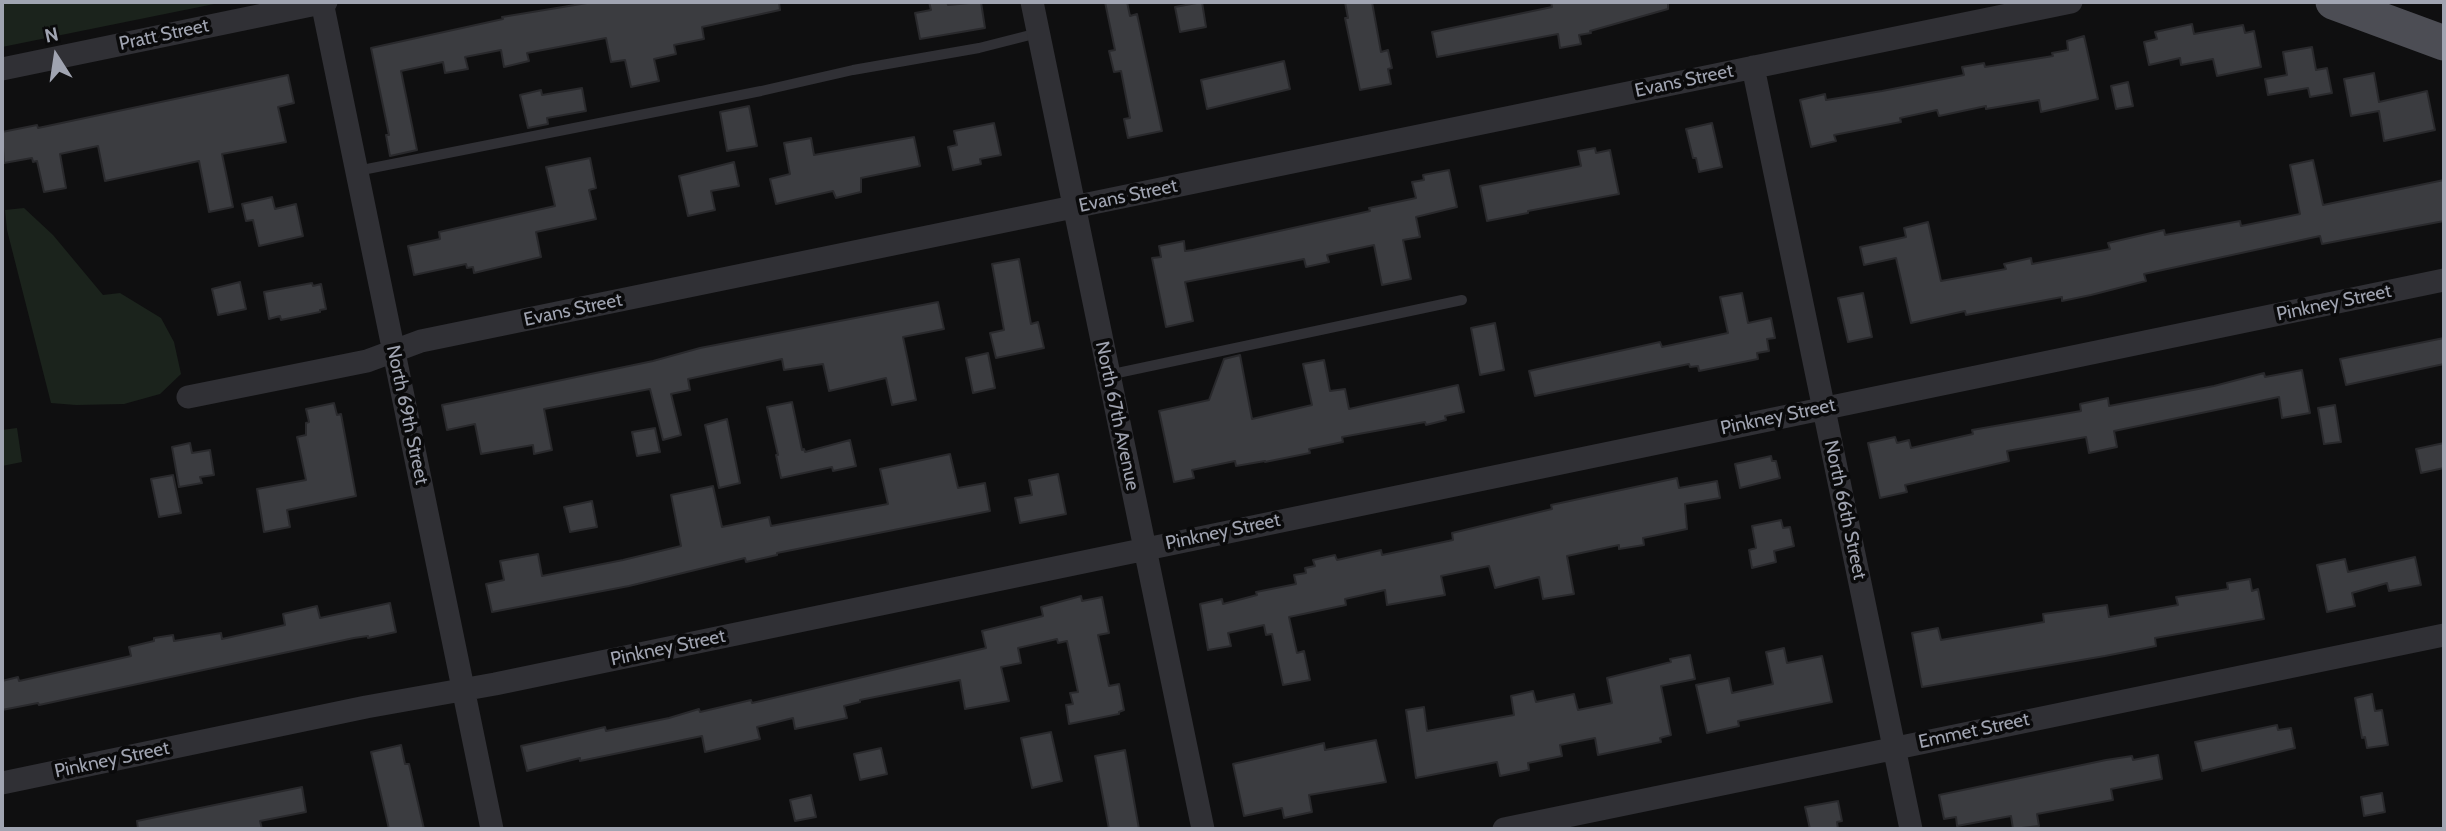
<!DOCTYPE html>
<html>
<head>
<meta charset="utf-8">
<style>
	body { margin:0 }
	#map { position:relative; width:2446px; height:831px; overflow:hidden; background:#0f0f10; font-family:Cabin,sans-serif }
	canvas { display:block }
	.frame { position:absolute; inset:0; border:4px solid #a0a4b1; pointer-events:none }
	.north { position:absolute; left:21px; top:21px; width:70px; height:70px; -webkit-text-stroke:5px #0a0a0b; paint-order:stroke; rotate:348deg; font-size:19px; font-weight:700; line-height:28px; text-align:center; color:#a0a4b1 }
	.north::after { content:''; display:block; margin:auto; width:24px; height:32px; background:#a0a4b1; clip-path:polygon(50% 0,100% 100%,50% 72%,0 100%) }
</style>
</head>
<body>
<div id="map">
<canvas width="2446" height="831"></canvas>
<div class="frame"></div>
<div class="north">N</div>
</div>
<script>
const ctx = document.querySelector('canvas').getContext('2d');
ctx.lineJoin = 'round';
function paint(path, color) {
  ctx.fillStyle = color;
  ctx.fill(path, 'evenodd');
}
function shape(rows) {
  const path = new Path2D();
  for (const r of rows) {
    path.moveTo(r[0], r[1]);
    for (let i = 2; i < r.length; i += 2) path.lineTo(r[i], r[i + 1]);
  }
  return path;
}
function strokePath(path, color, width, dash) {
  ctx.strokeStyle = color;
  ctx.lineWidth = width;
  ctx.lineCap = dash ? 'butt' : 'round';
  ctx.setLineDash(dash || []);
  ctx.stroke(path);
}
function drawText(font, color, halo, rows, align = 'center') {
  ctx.font = font + ' Cabin,sans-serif';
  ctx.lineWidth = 7;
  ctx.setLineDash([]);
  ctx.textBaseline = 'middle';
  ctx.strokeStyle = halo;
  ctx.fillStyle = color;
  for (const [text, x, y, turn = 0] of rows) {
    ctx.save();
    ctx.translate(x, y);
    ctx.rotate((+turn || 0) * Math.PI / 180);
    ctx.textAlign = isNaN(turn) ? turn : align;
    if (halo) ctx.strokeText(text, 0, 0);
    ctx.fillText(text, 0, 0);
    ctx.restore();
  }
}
paint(shape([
	[2,2,224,2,2,47],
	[24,208,53,235,103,295,120,293,161,318,174,342,181,374,160,394,124,404,76,405,51,403,7,230,5,210],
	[17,428,22,462,2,466,2,430]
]), '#1b231c');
const building = shape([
	[593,2,779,2,780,10,702,27,704,39,674,45,676,54,654,59,659,81,631,87,625,60,611,62,606,38,527,53,529,61,504,67,501,50,465,57,468,69,445,73,443,62,401,71,417,150,390,156,386,135,389,135,371,48,503,19,502,17,593,2],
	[929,2,947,2,948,5,981,2,985,28,920,39,915,13,931,10,929,2],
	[1105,2,1127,2,1130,16,1137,14,1162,131,1128,138,1124,119,1130,118,1121,71,1114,72,1109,51,1115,50,1105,2],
	[1202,2,1206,27,1180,32,1175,7,1202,2],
	[1345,2,1372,2,1381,52,1388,50,1392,68,1388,69,1391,84,1360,90,1345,18,1348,18,1345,2],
	[1551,2,1668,2,1668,9,1590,31,1591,33,1579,35,1581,44,1560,48,1558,34,1437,57,1432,32,1552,7,1551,2],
	[2192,24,2194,34,2243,25,2245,33,2254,31,2261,67,2217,76,2213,59,2181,65,2180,58,2149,65,2144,42,2157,39,2155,32,2192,24],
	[2084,36,2098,99,2041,112,2039,100,1986,109,1986,106,1939,116,1937,110,1900,118,1901,122,1834,135,1836,141,1811,147,1800,100,1825,94,1826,100,1882,91,1964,75,1962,67,1984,63,1985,67,2053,56,2052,53,2068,50,2067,41,2084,36],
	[2312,47,2316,70,2327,68,2332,93,2310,97,2308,88,2268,95,2265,79,2287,75,2283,52,2312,47],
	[1284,61,1290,89,1207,109,1201,80,1284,61],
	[2374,73,2379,102,2427,91,2435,130,2384,141,2379,111,2351,116,2344,79,2374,73],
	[288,75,294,103,278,107,286,142,222,154,233,207,209,212,199,161,105,181,98,146,60,154,66,188,44,192,37,161,33,162,32,158,4,163,2,132,37,125,38,128,288,75],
	[2128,82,2133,106,2116,109,2111,86,2128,82],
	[582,88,586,111,547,118,548,124,528,128,520,95,541,90,542,95,582,88],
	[749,106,757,146,727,151,720,112,749,106],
	[994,123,1001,155,980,159,981,164,953,170,948,147,957,145,954,131,994,123],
	[1712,123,1722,167,1699,172,1696,158,1693,158,1686,129,1712,123],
	[914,137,920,166,861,178,861,192,836,198,833,191,776,204,770,179,790,174,784,143,811,138,814,155,914,137],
	[1595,148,1596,153,1610,150,1619,194,1528,211,1528,213,1487,221,1480,186,1581,166,1578,151,1595,148],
	[590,158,596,188,589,190,596,219,536,232,541,257,474,273,473,267,467,268,466,264,414,275,408,246,440,239,439,232,555,206,546,167,590,158],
	[2313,160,2323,205,2444,180,2444,221,2322,244,2320,236,2144,274,2146,281,2091,295,2062,301,2062,297,1966,315,1965,311,1911,323,1896,258,1864,265,1860,247,1906,237,1904,228,1928,222,1941,281,2006,269,2004,264,2031,258,2032,264,2110,249,2108,243,2164,230,2165,235,2240,221,2241,226,2300,214,2290,165,2313,160],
	[734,162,739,186,711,191,715,210,688,216,679,176,734,162],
	[1449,170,1457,207,1416,217,1420,237,1403,240,1411,279,1382,285,1374,245,1327,255,1329,262,1306,267,1304,259,1185,282,1193,321,1166,327,1152,258,1161,257,1159,246,1184,241,1185,251,1193,250,1370,211,1369,208,1416,198,1412,182,1424,180,1423,175,1449,170],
	[272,197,275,209,296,204,303,236,259,246,253,220,246,221,242,204,272,197],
	[1019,259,1031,324,1038,322,1044,348,996,358,990,333,1004,330,992,264,1019,259],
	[240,282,246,309,218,315,212,289,240,282],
	[312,283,313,286,321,284,326,309,320,310,320,312,281,320,280,316,269,319,264,292,312,283],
	[1742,293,1748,323,1771,318,1775,338,1767,339,1769,351,1757,353,1758,359,1699,371,1698,366,1690,367,1689,364,1535,396,1529,371,1660,342,1662,347,1728,333,1720,297,1742,293],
	[1863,293,1872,337,1848,342,1838,298,1863,293],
	[938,302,944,329,903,337,916,400,892,405,886,378,829,391,823,364,784,370,782,359,688,379,690,390,671,394,681,435,663,440,650,389,544,409,552,450,534,454,533,445,481,454,475,424,447,430,442,405,653,361,700,348,938,302],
	[1495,323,1504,370,1480,375,1471,328,1495,323],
	[2444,338,2444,364,2346,385,2340,359,2444,338],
	[988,353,995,388,973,393,966,358,988,353],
	[1240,355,1252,419,1312,405,1303,364,1324,360,1330,391,1345,389,1349,409,1458,385,1464,412,1445,416,1446,420,1426,425,1425,422,1342,437,1343,442,1309,449,1310,453,1265,462,1265,461,1236,466,1235,461,1192,470,1194,478,1174,482,1159,411,1209,400,1224,359,1240,355],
	[2302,370,2310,413,2282,418,2279,397,2114,431,2117,447,2089,453,2086,437,2007,451,2009,461,1905,485,1907,492,1880,498,1868,443,1895,437,1897,443,1909,440,1911,448,1973,434,1972,430,2081,411,2080,404,2108,398,2109,406,2214,386,2264,373,2265,377,2302,370],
	[792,402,802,450,804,449,805,452,850,440,856,466,833,471,832,467,781,478,776,455,778,455,767,407,792,402],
	[334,403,337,415,341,414,356,496,287,510,290,527,264,532,257,489,306,480,297,437,306,435,306,423,309,422,306,409,334,403],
	[2335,405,2341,442,2324,444,2318,408,2335,405],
	[727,419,740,483,719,488,705,425,727,419],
	[655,428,660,452,637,456,632,432,655,428],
	[190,443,192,453,210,450,214,475,200,477,202,483,179,487,172,447,190,443],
	[2444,443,2444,468,2421,473,2416,449,2444,443],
	[950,454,958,488,985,483,990,511,777,553,777,555,746,562,745,558,629,586,492,612,486,584,504,580,500,561,538,554,542,576,623,560,681,546,671,495,713,486,722,527,769,517,771,526,888,504,880,469,950,454],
	[1771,456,1772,461,1776,461,1780,478,1740,488,1735,464,1771,456],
	[1058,474,1066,514,1020,523,1015,498,1032,495,1029,480,1058,474],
	[173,475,181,513,159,517,151,479,173,475],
	[1677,478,1679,488,1717,481,1720,498,1685,504,1687,529,1643,538,1644,545,1619,549,1619,545,1567,556,1574,594,1543,599,1539,577,1495,588,1489,566,1441,576,1445,595,1387,605,1385,590,1345,599,1346,605,1289,617,1297,653,1304,651,1310,680,1283,685,1272,634,1266,635,1264,625,1228,633,1231,646,1208,650,1200,604,1222,599,1223,604,1257,595,1256,592,1296,584,1294,575,1306,573,1305,568,1315,566,1313,560,1335,555,1337,560,1381,550,1382,555,1453,540,1452,533,1552,509,1551,505,1677,478],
	[592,501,597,527,570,532,564,507,592,501],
	[1781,520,1783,528,1790,527,1794,546,1774,551,1776,562,1752,568,1749,550,1756,548,1752,526,1781,520],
	[2415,557,2421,585,2389,591,2387,583,2352,593,2355,606,2327,612,2317,565,2345,559,2348,572,2415,557],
	[2250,579,2252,591,2258,589,2264,619,2155,638,2156,646,2105,656,1922,687,1912,633,1938,628,1941,640,2044,622,2043,614,2107,605,2109,617,2178,605,2176,597,2228,589,2227,583,2250,579],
	[1081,596,1082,601,1102,597,1109,633,1098,635,1109,686,1119,684,1124,710,1119,712,1119,714,1069,724,1066,705,1073,704,1070,693,1078,692,1067,641,1058,643,1057,639,1018,648,1021,663,1001,667,1009,701,965,709,960,680,860,700,860,702,844,706,847,718,795,729,793,718,757,727,760,739,705,752,702,736,580,761,580,758,527,771,521,746,605,727,606,731,669,718,699,709,700,712,751,700,752,703,986,648,982,631,1043,616,1041,607,1081,596],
	[390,603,396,632,368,638,368,636,354,638,39,705,38,703,2,710,2,681,18,677,19,681,131,656,129,647,154,641,154,638,173,635,174,641,221,633,222,639,285,625,283,614,317,606,320,618,390,603],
	[1784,648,1787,663,1822,656,1832,702,1738,721,1739,726,1707,733,1696,685,1729,678,1732,693,1773,684,1766,652,1784,648],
	[1690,655,1695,679,1661,686,1671,735,1660,738,1661,742,1598,755,1595,738,1560,745,1562,756,1528,763,1529,770,1500,776,1497,762,1416,778,1406,710,1424,707,1427,731,1514,715,1511,696,1533,691,1536,702,1574,694,1578,710,1612,703,1607,678,1671,662,1670,659,1690,655],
	[2372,694,2375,711,2382,710,2388,745,2367,748,2365,737,2362,738,2355,698,2372,694],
	[2277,725,2278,730,2291,728,2295,748,2202,771,2195,742,2277,725],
	[1051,732,1062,781,1032,788,1021,738,1051,732],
	[1376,740,1386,782,1309,795,1312,812,1284,818,1282,808,1244,816,1233,764,1324,743,1325,750,1376,740],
	[401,745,405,764,409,764,424,829,389,829,371,752,401,745],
	[881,748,887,774,860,780,854,754,881,748],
	[1125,750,1139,829,1109,829,1095,756,1125,750],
	[2158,755,2162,779,2111,789,2113,800,2037,814,2039,826,2013,829,2011,816,1957,826,1956,817,1944,819,1939,795,2106,760,2132,756,2133,760,2158,755],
	[302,787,306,812,260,821,262,829,138,829,137,821,302,787],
	[2382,793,2385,812,2364,816,2361,797,2382,793],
	[811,795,816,817,795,821,790,800,811,795],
	[1838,801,1842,821,1837,822,1838,829,1810,829,1805,807,1838,801]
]);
paint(building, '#3b3c40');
strokePath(building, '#29292c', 2);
strokePath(shape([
	[357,171,761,91,853,70,979,48,1038,33],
	[1108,375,1462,300]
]), '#303035', 10);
strokePath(shape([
	[322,2,492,829],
	[1032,2,1203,829],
	[1753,67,1911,829],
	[2,69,326,2],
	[188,397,367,361,421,341,2071,2],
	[2,783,366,707,495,684,2444,280],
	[1504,829,2444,635]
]), '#303035', 23);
strokePath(shape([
	[2333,2,2444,43]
]), '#4c4d54', 35);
drawText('19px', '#a0a4b1', '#0a0a0b', [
	["Pratt Street",164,35,-12],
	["Evans Street",1684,81,-12],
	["Evans Street",1128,196,-12],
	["Pinkney Street",2334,303,-12],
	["Evans Street",573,310,-12],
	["North 69th Street",407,415,78],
	["North 67th Avenue",1117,416,78],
	["Pinkney Street",1778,417,-12],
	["North 66th Street",1845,510,78],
	["Pinkney Street",1223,532,-12],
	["Pinkney Street",668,648,-12],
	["Emmet Street",1974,731,-12],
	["Pinkney Street",112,760,-12]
]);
</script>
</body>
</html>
